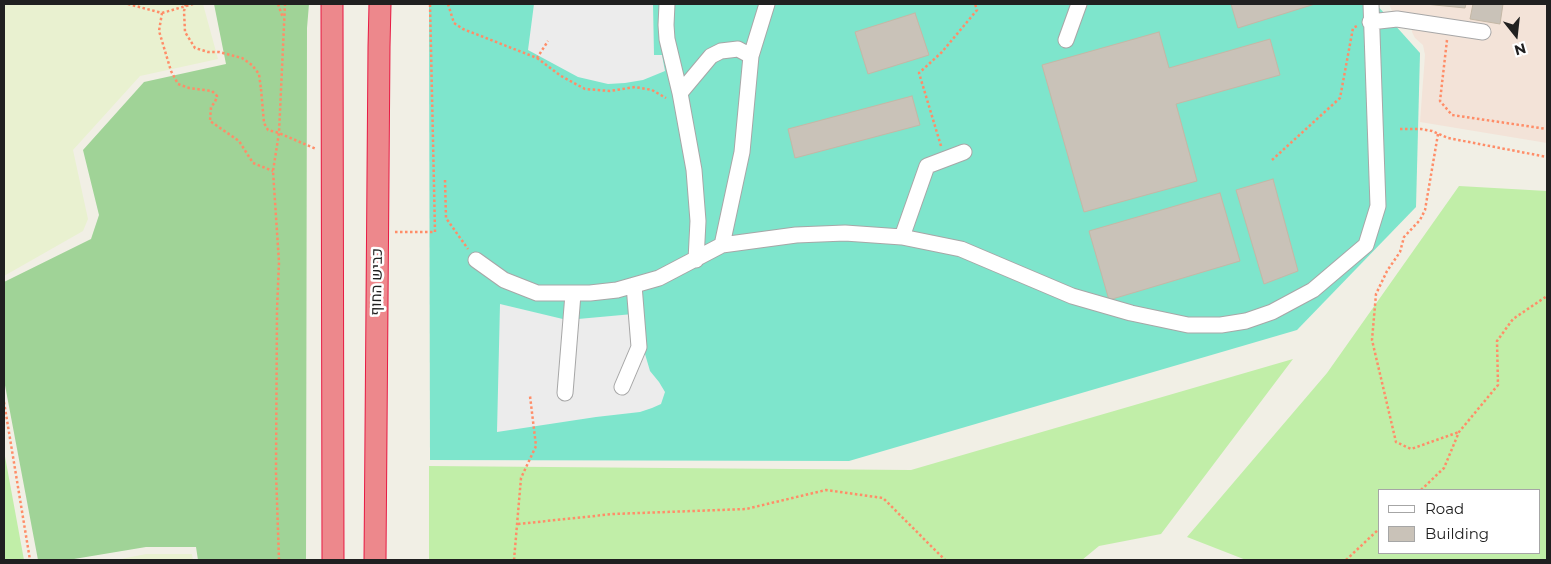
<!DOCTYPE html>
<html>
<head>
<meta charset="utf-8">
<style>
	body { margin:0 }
	#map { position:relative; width:1551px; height:564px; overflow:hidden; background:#f1efe5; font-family:Montserrat,sans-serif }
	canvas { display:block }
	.frame { position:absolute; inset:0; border:5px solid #202020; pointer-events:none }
	.legend { position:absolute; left:1378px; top:489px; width:162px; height:65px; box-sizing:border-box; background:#fff; border:1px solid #a6a6a6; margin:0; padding:6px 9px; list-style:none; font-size:15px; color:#202020 }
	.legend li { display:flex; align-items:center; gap:10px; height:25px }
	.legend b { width:25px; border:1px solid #a6a6a6 }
	.north { position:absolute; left:1491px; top:10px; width:50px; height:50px; -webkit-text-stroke:4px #fff; paint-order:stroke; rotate:164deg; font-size:14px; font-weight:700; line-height:20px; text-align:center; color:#202020 }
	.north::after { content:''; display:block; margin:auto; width:18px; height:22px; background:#202020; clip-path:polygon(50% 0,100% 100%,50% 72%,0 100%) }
</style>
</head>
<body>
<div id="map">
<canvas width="1551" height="564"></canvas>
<div class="frame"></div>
<ul class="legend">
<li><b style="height:6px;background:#fff"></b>Road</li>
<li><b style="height:14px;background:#c9c2b8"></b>Building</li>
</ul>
<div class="north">N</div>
</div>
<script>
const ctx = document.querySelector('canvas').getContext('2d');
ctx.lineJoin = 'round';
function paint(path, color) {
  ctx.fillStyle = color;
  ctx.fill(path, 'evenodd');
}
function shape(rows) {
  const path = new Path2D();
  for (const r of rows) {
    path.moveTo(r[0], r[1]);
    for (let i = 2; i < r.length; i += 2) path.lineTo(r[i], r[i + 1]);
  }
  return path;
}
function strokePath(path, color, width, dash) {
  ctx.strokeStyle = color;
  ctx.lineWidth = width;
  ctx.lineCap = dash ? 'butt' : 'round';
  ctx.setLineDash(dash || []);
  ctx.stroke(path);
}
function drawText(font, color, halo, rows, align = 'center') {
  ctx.font = font + ' Montserrat,Heebo,sans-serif';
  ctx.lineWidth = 5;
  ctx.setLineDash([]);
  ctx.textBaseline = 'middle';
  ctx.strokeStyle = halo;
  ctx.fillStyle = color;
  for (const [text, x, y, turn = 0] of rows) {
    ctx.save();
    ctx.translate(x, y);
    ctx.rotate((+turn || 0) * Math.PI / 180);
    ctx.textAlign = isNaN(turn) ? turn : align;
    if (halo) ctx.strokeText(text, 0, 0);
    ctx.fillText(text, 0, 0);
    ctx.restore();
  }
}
paint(shape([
	[1389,4,1547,4,1547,143,1420,122,1425,55,1423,45,1415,38,1412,32,1411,17,1401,16,1392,11]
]), '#f3e3d8');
paint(shape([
	[4,4,203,4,218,59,140,76,73,150,88,219,83,231,4,276],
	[146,554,192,554,193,560,116,560]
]), '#e9f1d0');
paint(shape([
	[1459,186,1547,191,1547,560,1246,560,1187,537,1327,373],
	[1380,490,1540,490,1540,553,1380,553],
	[1293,359,1161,534,1099,546,1082,560,429,560,429,466,911,470],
	[4,451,24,560,4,560]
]), '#c1eea8');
paint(shape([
	[214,4,309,4,307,28,306,560,198,560,196,547,146,547,68,560,38,560,4,380,4,282,91,239,99,215,83,150,144,82,226,64]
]), '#a0d397');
paint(shape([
	[429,4,1376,4,1420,53,1416,207,1297,330,849,461,430,460]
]), '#7ee5cc');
paint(shape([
	[534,4,653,4,654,55,662,55,665,71,643,80,625,83,608,84,578,77,528,50],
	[500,304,567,320,644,313,645,354,650,371,659,382,665,392,661,404,652,408,640,412,596,417,497,432]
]), '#ececec');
const building = shape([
	[1231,4,1315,4,1238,28,1231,4],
	[1425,4,1466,4,1465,8,1425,4],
	[1473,4,1503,4,1500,24,1470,19,1473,4],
	[915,13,929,55,868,74,855,32,915,13],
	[1159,32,1169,68,1270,39,1280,75,1176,104,1197,181,1084,212,1042,65,1159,32],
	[912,96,920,125,795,158,788,129,912,96],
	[1273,179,1298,271,1264,284,1236,190,1273,179],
	[1220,193,1240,261,1109,300,1089,231,1220,193]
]);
paint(building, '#c9c2b8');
strokePath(building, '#c4b8a6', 1);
const minor = shape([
	[667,4,666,25,667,39,680,93,694,170,698,221,696,260],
	[1370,22,1397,19,1483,32],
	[1066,40,1079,4],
	[680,93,711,56,721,51,738,49,751,56],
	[902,237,927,166,964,152],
	[722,245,742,152,751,56,767,4],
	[476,260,504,280,537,293,590,293,617,290,659,278,722,245,796,235,845,233,902,237,961,249,1072,296,1131,313,1188,325,1221,325,1246,321,1272,312,1313,290,1366,245,1378,206,1371,4],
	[622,387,639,347,634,285],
	[565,393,573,294]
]);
const highway = shape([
	[332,4,333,560],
	[375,560,379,47,380,4]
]);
strokePath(minor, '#a7a7a7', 17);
strokePath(highway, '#e71a43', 23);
strokePath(shape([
	[128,4,162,13,159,31,171,71,178,84,189,88,212,91,217,96,215,102,211,107,210,121,239,141,253,163,273,171],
	[278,4,283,18],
	[448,4,454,23,463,29,537,58,548,41],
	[162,13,193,4],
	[1447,40,1440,101,1452,115,1547,129],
	[537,58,561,76,585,89,610,91,635,87,652,90,666,98],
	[261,89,264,123,268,130,279,133,316,149],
	[1400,129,1421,129,1432,131,1448,138,1547,157],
	[1438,134,1425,210,1420,220,1404,237,1400,252,1387,271,1376,294,1372,340,1396,442,1411,449,1459,432],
	[941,146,919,73,942,52,977,10,975,4],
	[1272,160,1340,98,1353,28,1357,26],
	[445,180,446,218,468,249],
	[395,232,435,232,430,4],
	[4,402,30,560],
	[1421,490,1444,468,1459,432,1498,385,1497,341,1513,319,1547,296],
	[518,524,613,514,746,509,826,490,883,498,945,560],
	[279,560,276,472,277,310,279,262,273,171,279,133,285,4],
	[514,560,521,478,536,446,530,396],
	[1346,560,1380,528]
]), '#ff8d68', 2.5, [2.5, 2.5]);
strokePath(minor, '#fff', 15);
strokePath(highway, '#ed888c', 21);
strokePath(shape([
	[186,4,184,11,185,32,195,48,208,52,219,52,242,58,252,65,259,74,261,89]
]), '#ff8d68', 2.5, [2.5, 2.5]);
drawText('15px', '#202020', '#fff', [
	["כביש החוף",377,282,-89]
]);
</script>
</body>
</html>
